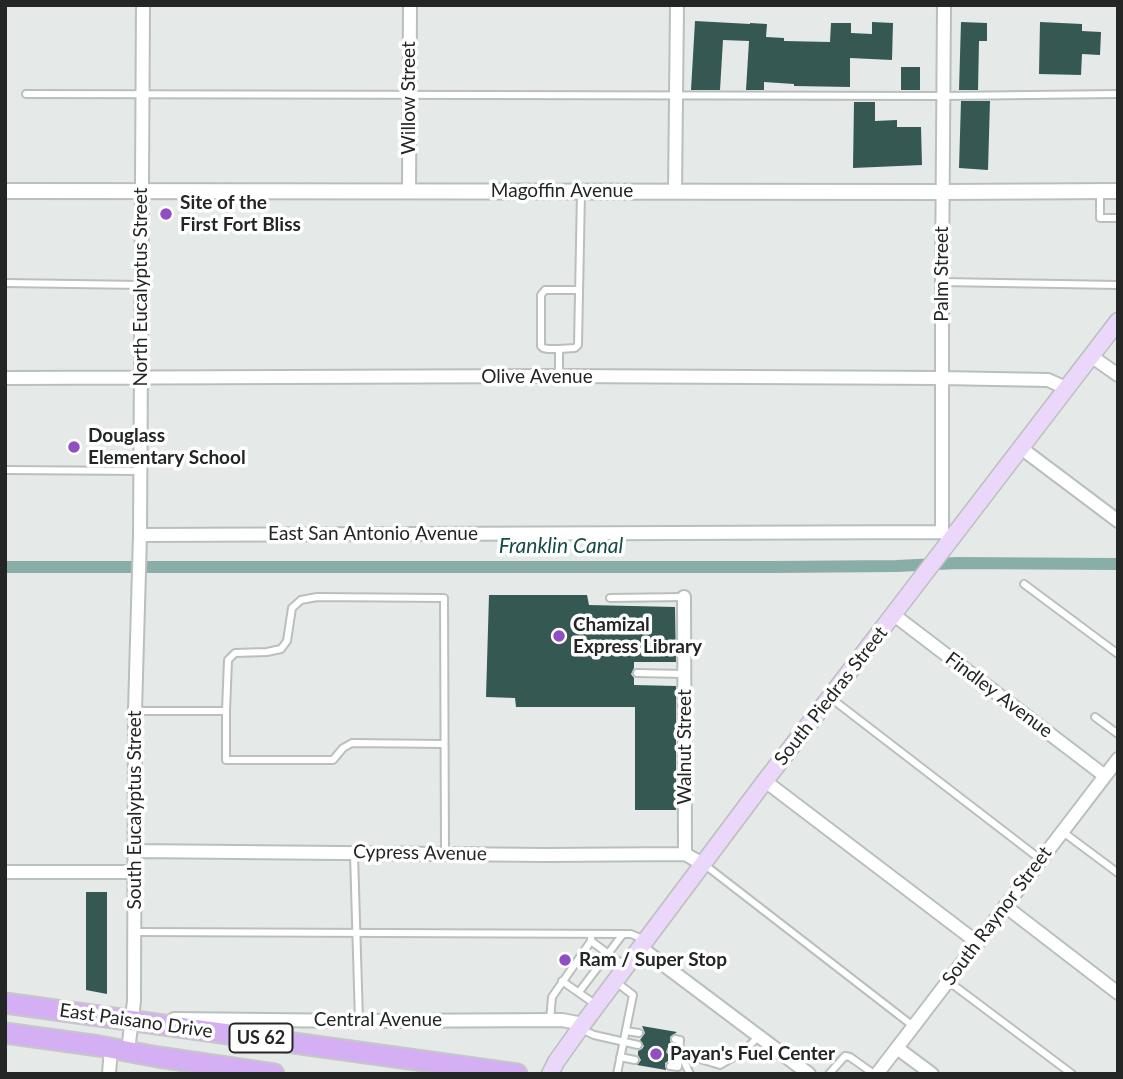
<!DOCTYPE html>
<html>
<head>
<meta charset="utf-8">
<style>
	body { margin:0 }
	#map { position:relative; width:1123px; height:1079px; overflow:hidden; background:#e5eae9; font-family:Lato,sans-serif }
	canvas { display:block }
	.frame { position:absolute; inset:0; border:7px solid #242625; pointer-events:none }
</style>
</head>
<body>
<div id="map">
<canvas width="1123" height="1079"></canvas>
<div class="frame"></div>
</div>
<script>
const ctx = document.querySelector('canvas').getContext('2d');
ctx.lineJoin = 'round';
function shape(rows) {
  const path = new Path2D();
  for (const r of rows) {
    path.moveTo(r[0], r[1]);
    for (let i = 2; i < r.length; i += 2) path.lineTo(r[i], r[i + 1]);
  }
  return path;
}
function strokePath(path, color, width, dash) {
  ctx.strokeStyle = color;
  ctx.lineWidth = width;
  ctx.lineCap = dash ? 'butt' : 'round';
  ctx.setLineDash(dash || []);
  ctx.stroke(path);
}
function paint(path, color) {
  ctx.fillStyle = color;
  ctx.fill(path, 'evenodd');
}
function drawText(font, color, halo, rows, align = 'center') {
  ctx.font = font + ' Lato,sans-serif';
  ctx.lineWidth = 7;
  ctx.setLineDash([]);
  ctx.textBaseline = 'middle';
  ctx.strokeStyle = halo;
  ctx.fillStyle = color;
  for (const [text, x, y, turn = 0] of rows) {
    ctx.save();
    ctx.translate(x, y);
    ctx.rotate((+turn || 0) * Math.PI / 180);
    ctx.textAlign = isNaN(turn) ? turn : align;
    if (halo) ctx.strokeText(text, 0, 0);
    ctx.fillText(text, 0, 0);
    ctx.restore();
  }
}
strokePath(shape([
	[5,567,773,567,897,566,957,563,1118,564]
]), '#89aea7', 12);
paint(shape([
	[695,21,750,24,750,23,767,24,766,37,784,38,784,41,830,42,831,23,851,23,851,33,872,34,872,22,893,23,892,60,850,58,850,87,794,86,794,84,764,82,764,90,746,90,749,41,723,40,720,90,691,90],
	[961,22,987,23,987,41,979,41,978,90,959,90],
	[1040,22,1082,24,1082,31,1101,32,1100,55,1082,54,1081,75,1039,74],
	[901,67,920,67,920,90,901,90],
	[961,101,990,101,988,170,959,168],
	[854,102,875,102,875,121,897,120,897,127,921,127,922,165,853,168],
	[489,595,587,595,589,605,675,607,676,662,634,662,634,668,631,674,634,678,634,685,676,686,676,810,635,810,635,707,516,707,515,698,486,697],
	[86,892,107,892,107,994,86,990],
	[642,1026,677,1032,670,1037,670,1041,674,1046,668,1047,666,1052,669,1055,673,1057,673,1061,668,1061,665,1063,666,1070,637,1065,641,1060,638,1055,638,1051,642,1049,644,1046,640,1040,645,1033]
]), '#355852');
const service = shape([
	[26,94,943,96,1118,94],
	[1100,193,1100,218,1118,218],
	[942,282,1118,285],
	[5,283,141,285],
	[559,349,548,349,543,348,541,346,541,295,545,290,579,290],
	[559,376,559,349,575,348,578,345,581,192],
	[5,470,140,471],
	[1024,584,1118,654],
	[610,598,684,597],
	[637,673,684,674],
	[832,699,1040,859],
	[135,711,226,711,226,760,333,760,343,748,352,743,443,744],
	[226,711,228,660,235,653,267,652,281,649,287,641,292,608,301,600,317,597,444,598,445,853],
	[1095,717,1118,734],
	[1063,832,1118,873],
	[354,854,359,1021],
	[705,865,913,1026],
	[134,932,631,934,645,940],
	[591,941,626,967],
	[562,981,595,1004],
	[948,981,1072,1074],
	[616,982,633,995,617,1074],
	[579,992,623,934],
	[550,1020,552,997,591,941,591,934],
	[581,1029,594,1035,638,1045],
	[626,1031,639,1033],
	[672,1051,680,1053,690,1074],
	[680,1053,720,1065,744,1051,759,1036],
	[620,1057,635,1060],
	[670,1066,678,1067,680,1040,675,1039],
	[829,1074,845,1056,850,1057,874,1074]
]);
const minor = shape([
	[944,5,942,282,942,532,948,536],
	[409,191,410,5],
	[675,192,677,5],
	[1091,356,1118,375],
	[5,378,559,376,942,378,1048,380,1066,388],
	[1021,448,1118,521],
	[140,535,942,532],
	[684,597,685,854],
	[894,615,1105,776],
	[765,781,978,943],
	[134,851,545,855,685,854,703,864],
	[5,872,134,872],
	[1005,906,1118,993],
	[640,947,809,1074],
	[174,1019,359,1021,562,1020,583,1024],
	[897,1048,932,1074],
	[128,1051,134,1001,135,711,140,535,143,5],
	[109,1074,111,1048],
	[877,1074,1118,759]
]);
const tertiary = shape([
	[5,191,942,192,1118,191]
]);
const secondary = shape([
	[550,1074,556,1062,583,1024,765,781,830,697,1118,321]
]);
const primary = shape([
	[5,1003,517,1074],
	[5,1033,99,1046,158,1057,274,1074]
]);
strokePath(service, '#b9bfbd', 10);
strokePath(minor, '#b9bfbd', 16);
strokePath(tertiary, '#b9bfbd', 18);
strokePath(secondary, '#b9bfbd', 19);
strokePath(primary, '#c6c7c6', 23);
strokePath(service, '#fff', 6);
strokePath(minor, '#fff', 12);
strokePath(tertiary, '#fff', 14);
strokePath(secondary, '#ead7fa', 16);
strokePath(primary, '#d5aff4', 19);
for (const [x, y, r, color] of [
	[166,214,7,"#914ec3"],
	[74,447,7,"#914ec3"],
	[559,636,7,"#914ec3"],
	[565,960,7,"#914ec3"],
	[656,1054,7,"#914ec3"]
]) {
  const dot = new Path2D();
  dot.arc(x, y, r, 0, 2 * Math.PI);
  ctx.fillStyle = color;
  ctx.fill(dot);
  strokePath(dot, '#fff', 2.5);
}
for (const [x, y, w] of [
	[261,1038,63]
]) {
  const box = new Path2D();
  box.roundRect(x - w / 2, y - 14.5, w, 29, 5);
  ctx.fillStyle = '#fff';
  ctx.fill(box);
  strokePath(box, '#242625', 2);
}
drawText('bold 18px', '#242625', null, [
	["US 62",261,1038]
]);
drawText('19px', '#242625', '#fff', [
	["Willow Street",409,98,-90],
	["Magoffin Avenue",562,191],
	["Palm Street",942,274,-90],
	["North Eucalyptus Street",141,287,-90],
	["Olive Avenue",537,377],
	["East San Antonio Avenue",373,534],
	["Findley Avenue",999,695,37],
	["South Piedras Street",831,696,-52],
	["Walnut Street",685,747,-90],
	["South Eucalyptus Street",135,810,-90],
	["Cypress Avenue",420,853,1],
	["South Raynor Street",997,916,-53],
	["Central Avenue",378,1020],
	["East Paisano Drive",136,1021,8]
]);
drawText('bold 19px', '#242625', '#fff', [
	["Site of the",180,203],
	["First Fort Bliss",180,225],
	["Douglass",88,436],
	["Elementary School",88,458],
	["Chamizal",573,625],
	["Express Library",573,647],
	["Ram / Super Stop",579,960],
	["Payan's Fuel Center",670,1054]
], 'left');
drawText('italic 21px', '#154c44', '#fff', [
	["Franklin Canal",561,546]
]);
</script>
</body>
</html>
